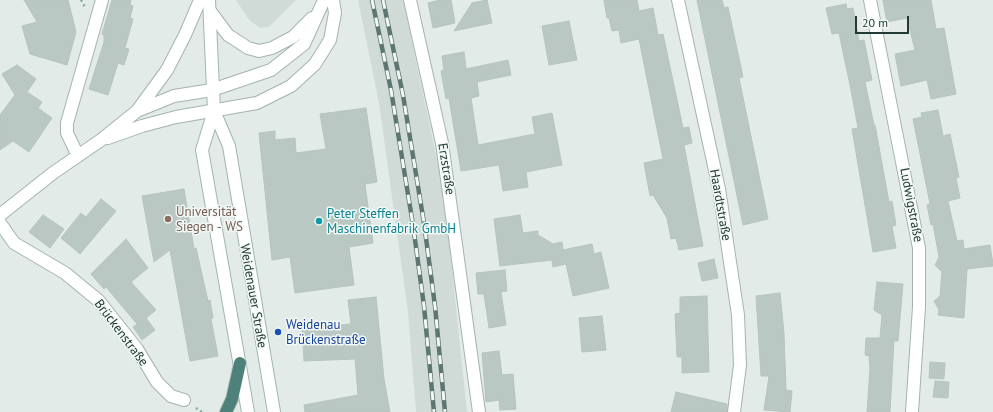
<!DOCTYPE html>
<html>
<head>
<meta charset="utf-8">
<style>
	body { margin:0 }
	#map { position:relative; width:993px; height:412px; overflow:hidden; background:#e2ebe8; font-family:"PT Sans",sans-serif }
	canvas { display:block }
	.scale { position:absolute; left:855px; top:16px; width:54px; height:18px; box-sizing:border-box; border:2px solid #233b36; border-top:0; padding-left:5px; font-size:12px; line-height:14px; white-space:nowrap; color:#233b36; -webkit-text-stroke:3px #f2f8f5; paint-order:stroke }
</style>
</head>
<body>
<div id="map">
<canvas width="993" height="412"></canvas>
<div class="scale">20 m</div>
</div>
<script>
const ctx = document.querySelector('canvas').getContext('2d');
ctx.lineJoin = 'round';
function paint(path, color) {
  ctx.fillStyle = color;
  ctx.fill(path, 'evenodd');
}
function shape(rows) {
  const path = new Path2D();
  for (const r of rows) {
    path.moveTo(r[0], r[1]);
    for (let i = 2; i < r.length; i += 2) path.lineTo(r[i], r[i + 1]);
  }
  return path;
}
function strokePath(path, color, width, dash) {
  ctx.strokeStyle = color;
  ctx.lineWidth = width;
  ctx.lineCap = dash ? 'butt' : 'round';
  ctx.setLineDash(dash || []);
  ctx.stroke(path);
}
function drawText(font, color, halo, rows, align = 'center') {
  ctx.font = font + ' "PT Sans",sans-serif';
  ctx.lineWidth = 3;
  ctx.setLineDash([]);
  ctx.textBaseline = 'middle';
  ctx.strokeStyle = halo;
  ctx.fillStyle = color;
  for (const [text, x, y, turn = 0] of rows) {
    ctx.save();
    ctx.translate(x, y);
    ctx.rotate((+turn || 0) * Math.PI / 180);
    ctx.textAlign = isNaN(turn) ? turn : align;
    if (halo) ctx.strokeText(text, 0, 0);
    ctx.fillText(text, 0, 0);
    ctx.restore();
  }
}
paint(shape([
	[236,0,296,0,269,27,260,28,249,20],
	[358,0,403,0,444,192,467,412,416,412,408,312,379,103]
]), '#d0dbd7');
const building = shape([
	[24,0,68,0,76,32,67,65,30,54,22,26,37,22,24,0],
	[112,0,131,0,130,5,133,6,130,18,133,19,125,48,129,49,124,65,118,63,108,95,89,89,104,42,104,35,102,34,112,0],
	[440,0,451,0,455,23,433,28,428,3,440,0],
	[487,0,492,23,454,31,472,3,487,0],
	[604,0,637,0,639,11,653,8,658,35,663,34,683,128,689,127,692,143,684,145,703,246,679,250,676,238,671,239,667,218,653,195,650,196,644,163,663,159,639,39,621,43,619,30,612,31,609,18,607,18,604,0],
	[697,0,722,0,724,8,728,7,743,77,739,78,768,219,743,225,697,0],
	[883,0,931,0,936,29,944,28,956,94,931,99,927,80,901,86,895,54,915,50,907,18,887,22,883,0],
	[846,4,847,9,853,8,859,41,864,40,872,80,865,82,874,125,875,125,889,202,892,201,896,225,892,226,896,248,873,252,852,129,858,128,850,85,839,33,832,34,826,8,846,4],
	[569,21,577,60,549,65,542,26,569,21],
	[464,52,466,69,508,60,511,75,477,82,479,96,471,98,478,145,535,134,532,117,552,113,562,165,526,172,528,187,503,191,499,165,461,171,449,98,446,99,441,71,444,70,442,56,464,52],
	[17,65,36,79,27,92,42,102,38,108,52,118,29,152,13,141,0,150,0,115,15,95,2,74,17,65],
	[366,108,377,182,365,184,373,243,349,247,354,285,295,293,290,257,272,260,259,133,275,131,275,140,295,138,296,153,326,149,320,114,366,108],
	[938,110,943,136,950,134,959,177,956,178,960,198,948,201,957,241,963,240,964,249,990,245,993,264,993,266,967,269,964,318,938,315,939,310,934,301,940,296,942,272,935,265,939,257,933,224,931,225,927,205,930,204,913,119,922,117,921,113,938,110],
	[184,189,194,249,196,248,208,301,210,300,213,318,211,319,218,356,190,361,170,250,154,262,142,196,184,189],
	[101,199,116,211,80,254,61,238,81,213,86,217,101,199],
	[43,215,64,229,50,248,29,232,43,215],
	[520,215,523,233,538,231,538,235,553,244,562,242,563,250,592,244,594,254,601,252,609,288,573,296,566,264,553,267,552,260,500,266,494,219,520,215],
	[126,239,148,268,131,282,156,310,146,318,155,330,142,340,133,327,137,324,106,287,104,289,91,274,126,239],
	[714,259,718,278,702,281,698,263,714,259],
	[505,270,507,291,501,292,506,325,489,328,484,294,478,294,476,273,505,270],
	[877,282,903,284,898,341,894,341,890,412,867,412,870,368,869,356,865,355,866,338,880,338,882,315,874,310,877,282],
	[780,293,784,333,786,390,792,391,790,412,764,410,769,376,761,376,756,296,780,293],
	[707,296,709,372,682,373,682,357,677,357,675,314,680,313,680,297,707,296],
	[376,297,384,379,390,412,305,412,304,405,358,395,355,359,304,361,302,326,321,325,321,327,351,324,348,300,376,297],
	[602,316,606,350,582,352,579,318,602,316],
	[499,351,502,375,513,374,516,409,500,410,499,400,486,402,482,353,499,351],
	[930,362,945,363,944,379,929,378,930,362],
	[935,381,949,382,948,398,933,397,935,381],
	[676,392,727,404,727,412,671,412,676,392]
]);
paint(building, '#bac8c4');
strokePath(building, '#b5c4bf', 1);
const minor = shape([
	[410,0,442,143,479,412],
	[678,0,719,189,738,315,740,365,734,412],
	[870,0,919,248,919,307,912,412],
	[210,11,228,35,248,48,259,51,272,48,293,37,312,18],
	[137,111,167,70,185,35,200,0],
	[108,138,142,126,176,117,257,103,291,86,315,64,330,40,335,13,333,0],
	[78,156,67,133,67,123,102,0],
	[0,215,53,173,101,140,137,111,174,96,212,90,271,70,304,44,324,0],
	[0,223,14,243,65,273,99,301,137,349,157,382,171,396,184,400]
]);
const secondary = shape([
	[209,0,214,111,229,146,274,412],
	[214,111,202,150,248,412]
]);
const trunk = shape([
	[226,412,232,399,240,363]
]);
strokePath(minor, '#a5b3af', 14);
strokePath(secondary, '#a1b6b0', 14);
strokePath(trunk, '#c1c8c7', 14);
strokePath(shape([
	[81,0,85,7],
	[196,408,202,412]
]), '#84aca3', 2.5, [2, 3]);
strokePath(minor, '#fff', 12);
strokePath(secondary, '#fff', 12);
strokePath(trunk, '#4d8179', 12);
const rail = shape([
	[372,0,391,90,413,225,424,306,434,412],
	[383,0,403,95,424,223,435,306,445,412]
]);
strokePath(rail, '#5d7671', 4.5);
strokePath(rail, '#f2f8f5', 3, [9]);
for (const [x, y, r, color] of [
	[168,219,4,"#8d6e63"],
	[319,221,4,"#0f9aa8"],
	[278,332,4,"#1a4fb4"]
]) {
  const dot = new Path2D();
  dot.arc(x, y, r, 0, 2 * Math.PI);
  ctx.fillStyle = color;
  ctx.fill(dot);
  strokePath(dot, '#f2f8f5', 1.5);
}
drawText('13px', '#233b36', '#f2f8f5', [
	["Erzstraße",446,169,81],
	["Haardtstraße",720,205,80],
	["Ludwigstraße",911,205,79],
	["Weidenauer Straße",253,296,80],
	["Brückenstraße",121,333,53]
]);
drawText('13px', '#785e54', '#f2f8f5', [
	["Universität",176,212],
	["Siegen - WS",176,227]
], 'left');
drawText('13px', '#0d838f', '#f2f8f5', [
	["Peter Steffen",327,214],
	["Maschinenfabrik GmbH",327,229]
], 'left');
drawText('13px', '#164399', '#f2f8f5', [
	["Weidenau",286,325],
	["Brückenstraße",286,340]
], 'left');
</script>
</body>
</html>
